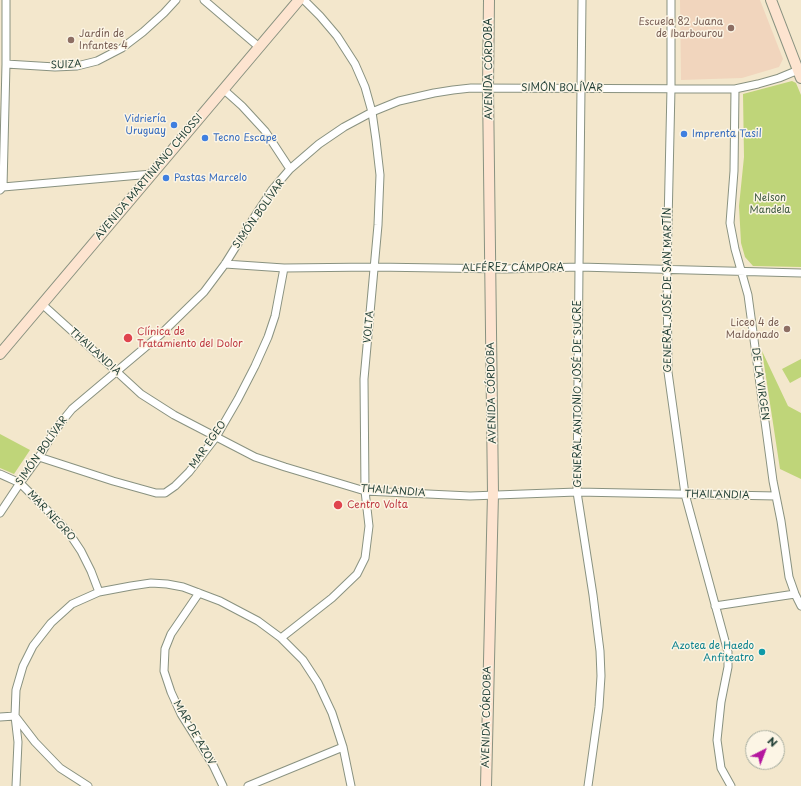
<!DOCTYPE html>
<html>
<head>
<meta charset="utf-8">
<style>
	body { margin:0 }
	#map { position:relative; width:801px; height:786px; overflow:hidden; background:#f3e7cc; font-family:"Playpen Sans",sans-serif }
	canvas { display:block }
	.north { position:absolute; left:745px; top:730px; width:40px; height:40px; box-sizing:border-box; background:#fcf5e5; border:1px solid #a4ab9e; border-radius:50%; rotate:42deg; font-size:11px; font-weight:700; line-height:16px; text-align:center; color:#1f3d34 }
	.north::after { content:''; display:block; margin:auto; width:14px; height:18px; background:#b5179e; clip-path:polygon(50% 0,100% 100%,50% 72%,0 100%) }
</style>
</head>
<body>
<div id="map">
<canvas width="801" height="786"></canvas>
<div class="north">N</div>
</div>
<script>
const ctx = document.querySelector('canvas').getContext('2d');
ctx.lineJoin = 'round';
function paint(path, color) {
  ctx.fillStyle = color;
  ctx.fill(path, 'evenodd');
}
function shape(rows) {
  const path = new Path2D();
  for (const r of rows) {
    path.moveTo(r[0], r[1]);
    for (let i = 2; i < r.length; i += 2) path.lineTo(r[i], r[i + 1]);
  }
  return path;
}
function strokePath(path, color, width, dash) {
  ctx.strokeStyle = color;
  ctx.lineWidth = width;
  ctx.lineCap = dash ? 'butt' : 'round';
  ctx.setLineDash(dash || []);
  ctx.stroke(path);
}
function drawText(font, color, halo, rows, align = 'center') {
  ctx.font = font + ' "Playpen Sans",sans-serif';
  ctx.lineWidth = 3;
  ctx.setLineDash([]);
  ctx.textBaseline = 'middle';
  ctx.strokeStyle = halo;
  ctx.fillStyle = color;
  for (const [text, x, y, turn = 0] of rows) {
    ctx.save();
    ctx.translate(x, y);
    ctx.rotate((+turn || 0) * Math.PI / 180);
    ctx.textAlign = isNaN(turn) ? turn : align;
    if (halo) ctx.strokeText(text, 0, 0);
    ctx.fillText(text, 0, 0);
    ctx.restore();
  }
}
paint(shape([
	[680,0,760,0,783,59,779,67,742,78,681,80]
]), '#f1d5bd');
paint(shape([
	[792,81,796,83,801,95,801,267,753,266,745,257,741,243,739,206,744,157,743,94],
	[762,351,788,406,801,413,801,479,780,469],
	[801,359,801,377,790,383,782,369],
	[0,434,30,450,14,474,0,468]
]), '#bfd579');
const street = shape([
	[204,0,259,47],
	[582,0,579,267,577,492,593,595,600,651,601,676,599,707,588,786],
	[671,0,671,88,667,270,668,372,685,494,728,652,728,667,721,702,717,740,721,768,731,786],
	[6,64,55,67,77,66,97,61,122,48,143,32,164,13,176,0],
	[223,89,242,106,265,131,290,169],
	[735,89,734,171,730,223,735,249,748,295,773,481,781,521,789,577,795,594,801,606],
	[3,187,6,64,6,0],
	[0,190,3,187,152,174],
	[225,264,284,268,374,267,505,269,579,267,801,273],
	[42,304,116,371,141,394,174,415,255,457,285,467,365,491,470,496,577,492,776,496],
	[39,457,113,481,156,493,165,493,175,486,189,472,216,437,238,399,255,366,268,337,275,316,284,268],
	[0,474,20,483,55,518,69,533,81,551,91,571,99,592],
	[0,513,20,483,39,457,54,432,63,420,72,409,161,334,204,292,225,264,255,216,272,190,290,169,319,144,344,127,372,112,399,101,434,93,453,90,471,88,735,89,758,84,779,78,801,69],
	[199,593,171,634,165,649,164,671,171,692,181,714,213,765,223,786],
	[715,606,795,594],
	[281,638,332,598,357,574,365,558,369,526,365,491,364,379,378,225,380,175,376,140,372,112,365,87,355,64,337,36,320,16,304,0],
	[0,717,15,716,35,742,60,768,88,786],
	[16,786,18,742,15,716,16,690,23,666,33,646,51,623,72,604,99,592,131,586,151,583,167,584,183,587,220,601,258,621,281,638,303,660,318,683,332,713,343,747,351,786],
	[248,786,343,747]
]);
const secondary = shape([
	[771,0,801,78],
	[0,354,299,0],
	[486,786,493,494,488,88,489,0]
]);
strokePath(street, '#899280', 9);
strokePath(secondary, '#899280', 12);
strokePath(street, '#fff', 7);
strokePath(secondary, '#fde4d0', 10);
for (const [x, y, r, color] of [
	[731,28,4,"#8d6e63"],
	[71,40,4,"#8d6e63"],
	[174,125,4,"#3f7fe0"],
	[684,134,4,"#3f7fe0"],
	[205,138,4,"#3f7fe0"],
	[166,178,4,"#3f7fe0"],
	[787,329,4,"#8d6e63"],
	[128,338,5,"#e0444e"],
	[338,505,5,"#e0444e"],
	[762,652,4,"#0f9aa8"]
]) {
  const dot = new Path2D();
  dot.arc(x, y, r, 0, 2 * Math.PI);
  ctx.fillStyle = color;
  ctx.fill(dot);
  strokePath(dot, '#fcf5e5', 1.5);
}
drawText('10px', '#785e54', '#fcf5e5', [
	["Escuela 82 Juana",723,22],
	["de Ibarbourou",723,34],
	["Jardín de",79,34,"left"],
	["Infantes 4",79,46,"left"],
	["Liceo 4 de",779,323],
	["Maldonado",779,335]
], 'right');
drawText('10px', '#1f3d34', '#fcf5e5', [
	["SUIZA",66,65,-3],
	["AVENIDA CÓRDOBA",489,69,-90],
	["SIMÓN BOLÍVAR",562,88],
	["AVENIDA MARTINIANO CHIOSSI",149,177,-50],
	["SIMÓN BOLÍVAR",259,214,-55],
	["ALFÉREZ CÁMPORA",513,268],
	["GENERAL JOSÉ DE SAN MARTÍN",668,290,-90],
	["VOLTA",369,327,-85],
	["THAILANDIA",95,352,42],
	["DE LA VIRGEN",760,384,82],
	["AVENIDA CÓRDOBA",492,393,-91],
	["GENERAL ANTONIO JOSÉ DE SUCRE",578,394,-90],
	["MAR EGEO",208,445,-55],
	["SIMÓN BOLÍVAR",42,451,-55],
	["THAILANDIA",393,491,4],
	["THAILANDIA",717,495,1],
	["MAR NEGRO",51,516,47],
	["AVENIDA CÓRDOBA",487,717,-89],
	["MAR DE AZOV",194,733,60]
]);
drawText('10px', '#366cbe', '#fcf5e5', [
	["Vidriería",166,119,"right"],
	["Uruguay",166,131,"right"],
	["Imprenta Tasil",692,134],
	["Tecno Escape",213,138],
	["Pastas Marcelo",174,178]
], 'left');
drawText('10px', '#3f5b42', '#fcf5e5', [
	["Nelson",770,198],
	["Mandela",770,210]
]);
drawText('10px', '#be3a42', '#fcf5e5', [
	["Clínica de",137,332],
	["Tratamiento del Dolor",137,344],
	["Centro Volta",347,505]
], 'left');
drawText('10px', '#0d838f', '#fcf5e5', [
	["Azotea de Haedo",754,646],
	["Anfiteatro",754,658]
], 'right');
</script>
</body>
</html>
